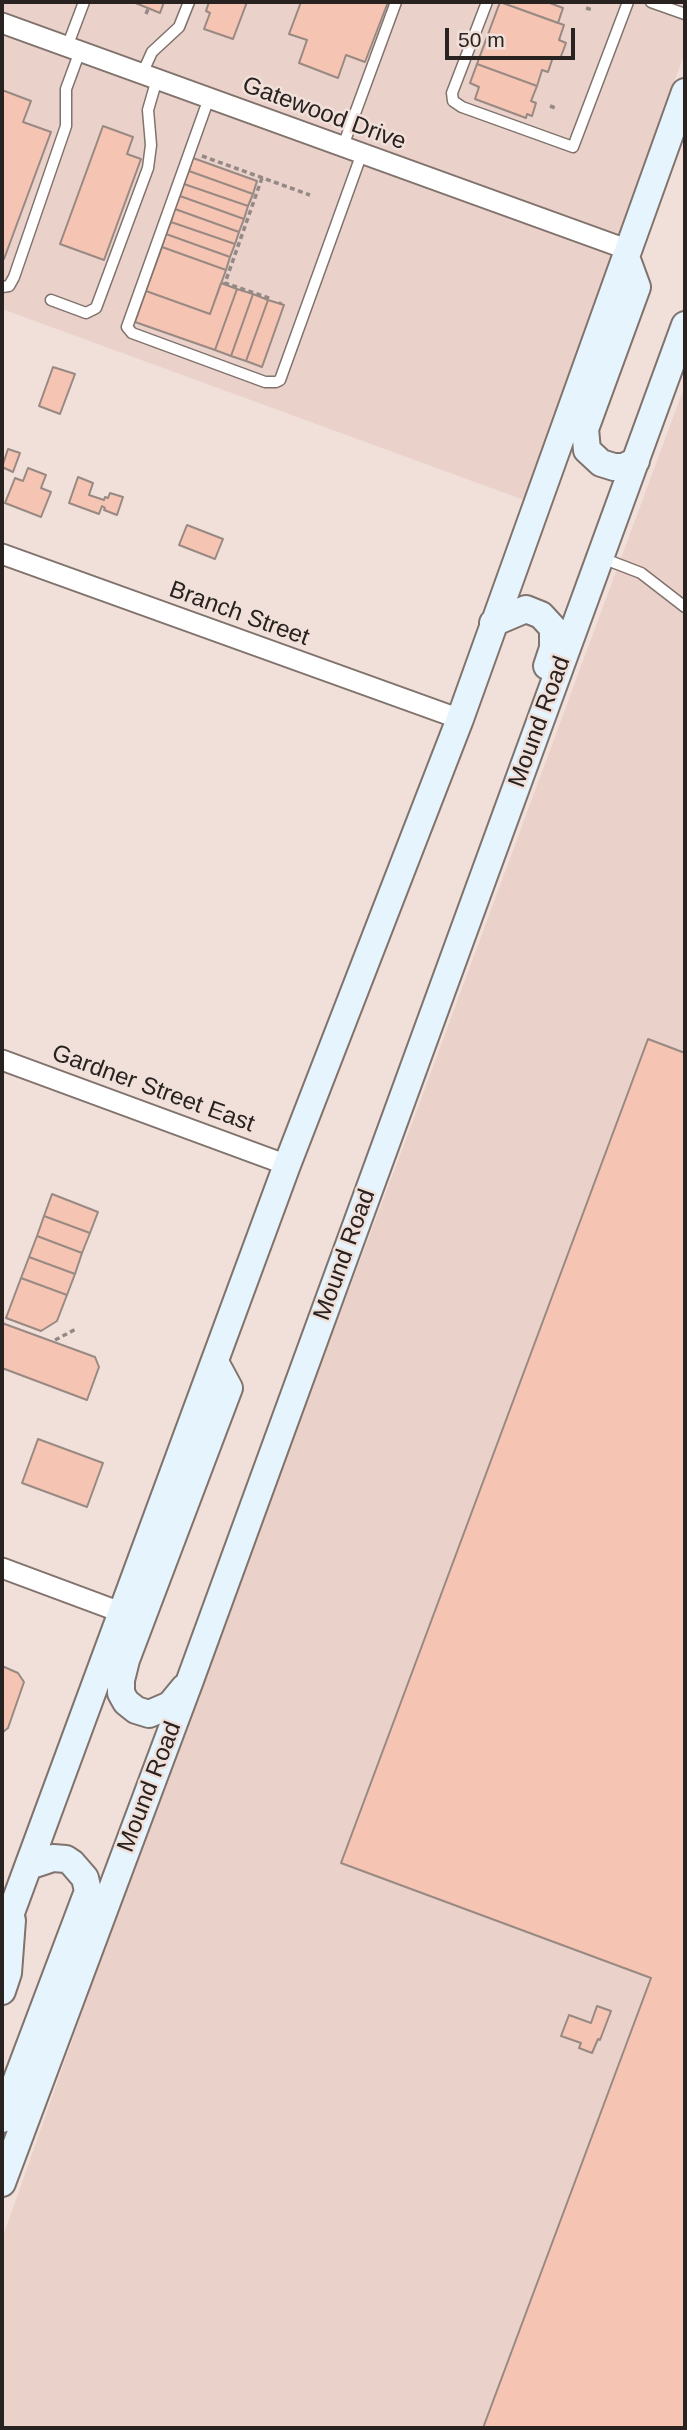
<!DOCTYPE html>
<html>
<head>
<meta charset="utf-8">
<style>
	body { margin:0 }
	#map { position:relative; width:687px; height:2430px; overflow:hidden; background:#f1e0da; font-family:Helvetica,sans-serif }
	canvas { display:block }
	.frame { position:absolute; inset:0; border:4px solid #282220; pointer-events:none }
	.scale { position:absolute; left:445px; top:28px; width:130px; height:32px; box-sizing:border-box; border:4px solid #282220; border-top:0; padding-left:9px; font-size:21px; line-height:24px; white-space:nowrap; color:#282220; -webkit-text-stroke:5px #f1e0da; paint-order:stroke }
</style>
</head>
<body>
<div id="map">
<canvas width="687" height="2430"></canvas>
<div class="frame"></div>
<div class="scale">50 m</div>
</div>
<script>
const ctx = document.querySelector('canvas').getContext('2d');
ctx.lineJoin = 'round';
function paint(path, color) {
  ctx.fillStyle = color;
  ctx.fill(path, 'evenodd');
}
function shape(rows) {
  const path = new Path2D();
  for (const r of rows) {
    path.moveTo(r[0], r[1]);
    for (let i = 2; i < r.length; i += 2) path.lineTo(r[i], r[i + 1]);
  }
  return path;
}
function strokePath(path, color, width, dash) {
  ctx.strokeStyle = color;
  ctx.lineWidth = width;
  ctx.lineCap = dash ? 'butt' : 'round';
  ctx.setLineDash(dash || []);
  ctx.stroke(path);
}
function drawText(font, color, halo, rows, align = 'center') {
  ctx.font = font + ' Helvetica,sans-serif';
  ctx.lineWidth = 5;
  ctx.setLineDash([]);
  ctx.textBaseline = 'middle';
  ctx.strokeStyle = halo;
  ctx.fillStyle = color;
  for (const [text, x, y, turn = 0] of rows) {
    ctx.save();
    ctx.translate(x, y);
    ctx.rotate((+turn || 0) * Math.PI / 180);
    ctx.textAlign = isNaN(turn) ? turn : align;
    if (halo) ctx.strokeText(text, 0, 0);
    ctx.fillText(text, 0, 0);
    ctx.restore();
  }
}
paint(shape([
	[2,2,685,2,685,52,524,500,2,309],
	[685,385,685,2428,2,2428,2,2239,168,1769,414,1118]
]), '#ead1ca');
const building = shape([
	[133,2,164,2,160,13,133,2],
	[209,2,247,2,233,39,204,29,210,13,206,11,209,2],
	[301,2,388,2,365,62,346,55,338,78,299,63,307,40,289,34,301,2],
	[500,2,564,25,559,40,566,43,560,59,553,57,548,72,542,70,537,86,477,64,500,2],
	[500,2,547,2,563,8,558,23,500,2],
	[477,64,537,86,531,101,536,103,532,116,527,114,526,118,475,99,479,87,470,83,477,64],
	[2,90,31,101,23,122,51,132,4,259,2,259,2,90],
	[103,126,133,137,127,154,141,159,104,260,60,244,103,126],
	[193,158,257,181,253,194,189,171,193,158],
	[189,171,253,194,248,206,184,184,189,171],
	[184,184,248,206,244,219,180,196,184,184],
	[180,196,244,219,239,232,175,209,180,196],
	[175,209,239,232,235,244,171,222,175,209],
	[171,222,235,244,230,257,166,234,171,222],
	[166,234,230,257,226,270,162,247,166,234],
	[162,247,226,270,210,314,146,291,162,247],
	[221,283,237,289,215,350,135,322,146,291,210,314,221,283],
	[237,289,253,294,231,356,215,350,237,289],
	[253,294,268,300,246,361,231,356,253,294],
	[268,300,284,305,262,367,246,361,268,300],
	[53,367,75,374,60,414,39,406,53,367],
	[8,449,20,453,13,472,2,467,8,449],
	[28,468,46,475,41,488,51,492,41,517,5,503,15,478,23,481,28,468],
	[78,477,93,483,89,495,104,500,105,497,108,498,110,493,123,497,117,515,104,510,105,508,102,506,99,514,69,503,78,477],
	[187,525,223,539,215,559,179,545,187,525],
	[648,1039,685,1053,685,2428,483,2428,651,1978,341,1863,648,1039],
	[52,1194,98,1212,90,1233,44,1216,52,1194],
	[44,1216,90,1233,82,1253,37,1236,44,1216],
	[37,1236,82,1253,75,1274,29,1257,37,1236],
	[29,1257,75,1274,67,1295,21,1278,29,1257],
	[21,1278,67,1295,57,1321,41,1331,6,1318,21,1278],
	[2,1323,95,1357,99,1367,87,1400,2,1368,2,1323],
	[38,1439,103,1463,87,1507,22,1483,38,1439],
	[2,1666,18,1673,24,1682,8,1728,2,1733,2,1666],
	[597,2006,611,2011,600,2040,598,2039,592,2053,579,2048,581,2043,561,2036,569,2015,591,2023,597,2006]
]);
paint(building, '#f6c4b2');
strokePath(building, '#988983', 2);
const service = shape([
	[487,2,452,93,453,101,462,107,573,147,628,2],
	[651,2,685,14],
	[67,47,84,2],
	[142,74,152,52,179,27,189,2],
	[209,98,127,327,132,333,265,382,276,382,280,380,362,153],
	[343,146,396,2],
	[2,287,9,286,14,277,66,126,66,89,80,51],
	[51,300,86,313,96,308,148,168,151,145,148,110,157,79],
	[602,558,641,573,685,607]
]);
const minor = shape([
	[2,23,629,250],
	[2,554,460,719],
	[2,1060,287,1165],
	[2,1568,123,1613]
]);
const secondary = shape([
	[626,257,637,287,585,429,587,450,601,463,614,467,624,467,636,461],
	[493,623,526,609,541,615,553,628,553,648,547,666],
	[184,1688,170,1705,149,1714,136,1710,126,1702,121,1693,121,1680,126,1660,229,1388,215,1362],
	[2,1937,287,1165,460,719,685,92],
	[2,1991,8,1973,12,1920],
	[2,2119,88,1891,85,1878,72,1863,66,1859,53,1858,29,1866],
	[2,2183,189,1683,685,325]
]);
strokePath(service, '#80726c', 13);
strokePath(minor, '#80726c', 23);
strokePath(secondary, '#80726c', 30);
strokePath(shape([
	[115,3,116,2],
	[586,8,593,10],
	[146,14,148,9],
	[550,106,558,109],
	[202,156,310,195],
	[262,178,225,283,272,299],
	[280,304,281,302],
	[55,1340,76,1329]
]), '#958985', 3.5, [5, 3.5]);
strokePath(service, '#fff', 10);
strokePath(minor, '#fff', 19);
strokePath(secondary, '#e5f4fd', 26);
drawText('24px', '#282220', '#f1e0da', [
	["Gatewood Drive",324,114,20],
	["Branch Street",239,614,20],
	["Mound Road",540,722,-70],
	["Gardner Street East",153,1089,20],
	["Mound Road",345,1255,-70],
	["Mound Road",150,1787,-69]
]);
</script>
</body>
</html>
